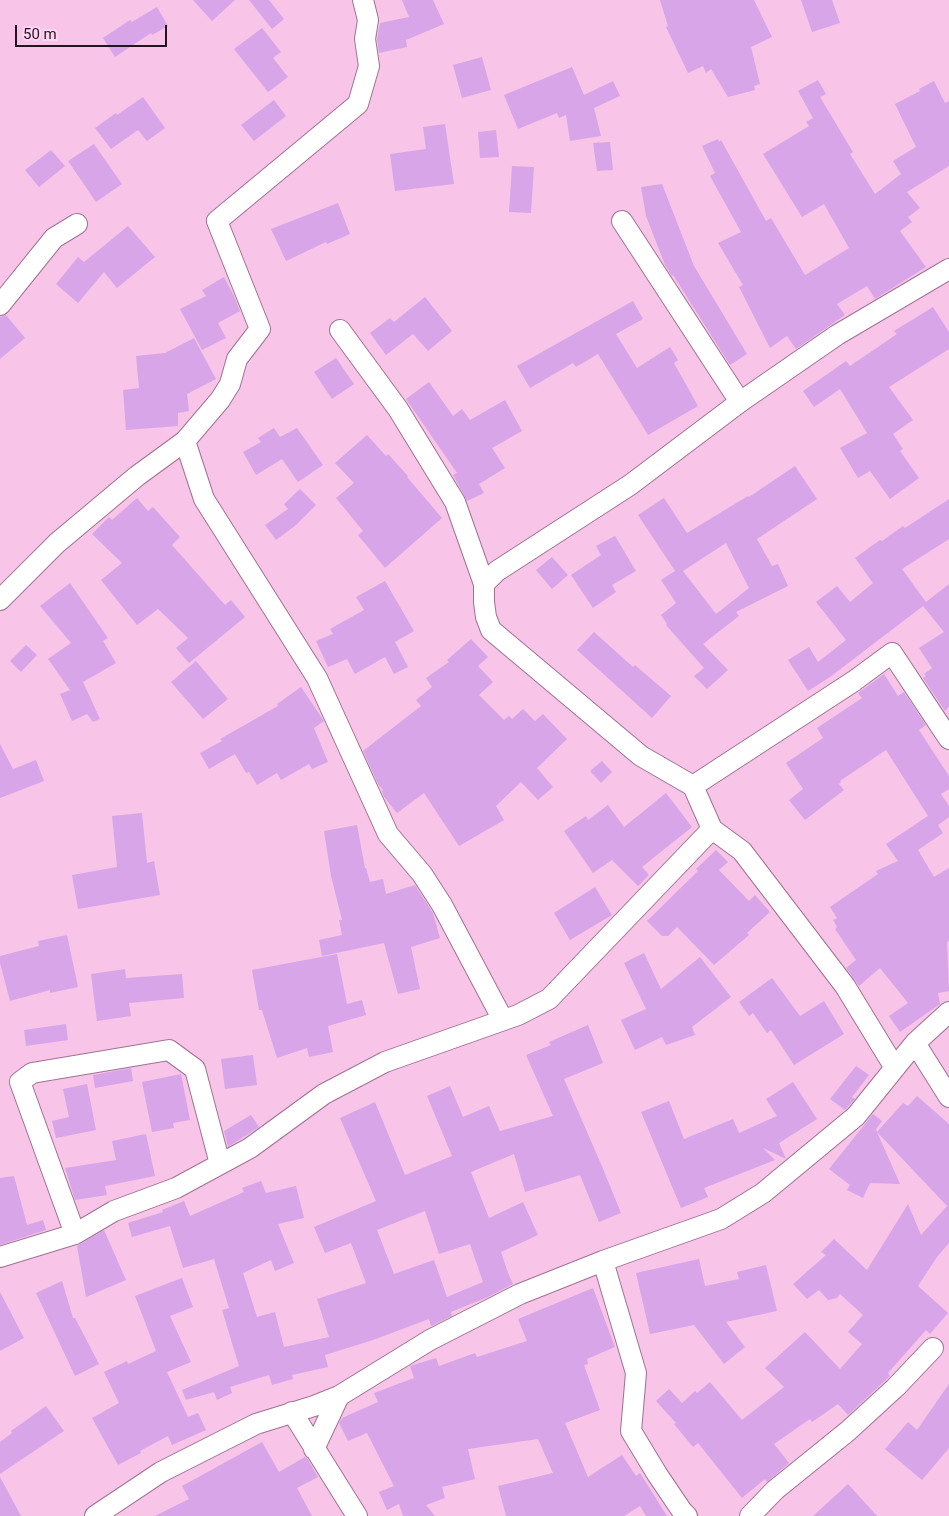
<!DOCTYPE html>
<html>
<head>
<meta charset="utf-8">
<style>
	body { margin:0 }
	#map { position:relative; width:949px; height:1516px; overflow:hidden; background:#f8c4e8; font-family:Roboto,sans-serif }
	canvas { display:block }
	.scale { position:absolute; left:15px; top:25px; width:152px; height:22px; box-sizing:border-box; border:2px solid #241320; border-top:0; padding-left:6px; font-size:15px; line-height:18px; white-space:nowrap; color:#241320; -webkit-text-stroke:4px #ffd5f2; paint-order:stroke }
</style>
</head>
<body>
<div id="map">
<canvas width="949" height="1516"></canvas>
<div class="scale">50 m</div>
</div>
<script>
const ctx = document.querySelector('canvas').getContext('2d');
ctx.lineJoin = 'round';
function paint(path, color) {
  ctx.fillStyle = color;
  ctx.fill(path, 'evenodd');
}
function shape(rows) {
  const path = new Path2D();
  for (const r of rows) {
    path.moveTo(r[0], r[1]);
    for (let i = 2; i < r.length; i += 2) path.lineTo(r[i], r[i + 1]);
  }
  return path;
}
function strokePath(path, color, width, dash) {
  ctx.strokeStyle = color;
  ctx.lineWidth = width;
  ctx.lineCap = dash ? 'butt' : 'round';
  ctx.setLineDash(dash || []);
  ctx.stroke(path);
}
paint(shape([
	[193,0,235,0,212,21],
	[249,0,269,0,284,19,272,29],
	[402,0,433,0,444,24,406,40,407,47,379,53,377,39,380,23,409,17],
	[660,0,754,0,772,37,751,47,760,84,754,86,755,90,728,97,711,69,706,73,703,66,688,73,666,27,668,26],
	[801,0,832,0,840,23,812,32],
	[157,7,168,26,152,35,151,33,115,57,103,38,130,20,132,22],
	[262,28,281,52,273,58,288,77,268,92,234,49],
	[482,57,491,90,462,98,453,65],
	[572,67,584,95,613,81,620,96,594,108,601,136,570,141,566,115,559,118,557,113,518,129,504,95],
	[818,80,826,94,820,97,853,152,850,154,875,194,901,174,893,161,916,147,895,104,920,91,919,89,934,81,945,103,949,101,949,166,907,192,920,208,908,217,912,222,900,231,926,267,875,299,867,286,837,304,845,315,796,349,787,336,770,348,739,287,743,285,718,243,741,232,710,176,715,173,702,146,718,139,719,142,721,140,766,221,771,218,805,275,849,248,824,204,802,217,763,154,809,126,806,122,813,118,798,91],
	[143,97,165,128,147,141,138,130,111,149,95,128,116,113,117,115],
	[274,100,286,116,254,141,241,125],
	[445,124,454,184,395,191,390,154,426,149,423,127],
	[496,130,499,157,480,158,478,132],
	[610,142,613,170,597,171,593,143],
	[94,144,122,184,96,202,68,161],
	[51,150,65,166,39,187,25,170],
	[512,166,534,167,531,213,509,212],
	[662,184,694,266,747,354,730,365,673,275,672,276,665,265,646,216,641,187],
	[338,203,350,234,327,244,326,242,286,261,271,229],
	[128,226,155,257,117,288,104,272,78,303,56,284,78,257,84,262],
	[224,277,234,296,240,311,218,323,226,338,202,350,180,309,206,296,202,290],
	[425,297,452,331,428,351,413,334,386,355,370,333,390,318,394,322],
	[633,301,643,319,616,334,637,368,670,347,678,360,674,363,698,406,648,435,598,354,576,367,573,363,530,388,517,366],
	[933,307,949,332,949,349,889,387,913,420,893,434,903,449,900,451,919,478,890,499,870,471,858,478,840,448,867,433,840,389,814,407,803,391,846,361,850,366,897,334,894,331],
	[6,315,25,338,0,359,0,317],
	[194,338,216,379,187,394,189,411,178,413,178,426,126,430,123,390,139,388,136,356,165,353],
	[336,358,354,384,332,399,314,372],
	[429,382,453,416,462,409,470,420,505,400,522,431,492,448,505,468,479,484,484,493,467,501,453,475,457,473,406,399],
	[274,428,280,437,297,428,323,465,298,482,282,459,256,475,243,452,261,442,258,438],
	[367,435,386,456,388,454,408,476,407,477,442,518,385,568,358,535,363,531,336,498,354,483,335,463],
	[795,466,817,499,757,539,772,566,778,564,788,586,736,612,739,616,703,644,728,670,707,689,694,676,704,668,666,625,667,624,661,615,676,603,661,580,675,571,638,515,664,498,687,533,748,496,749,497],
	[726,543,749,588,716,614,683,571],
	[300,489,316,505,296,525,276,540,265,525,288,509,284,504],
	[137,498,148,511,153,507,180,537,172,545,225,605,231,600,245,617,189,663,176,648,188,638,158,609,137,625,101,580,122,563,92,534,109,517,112,520],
	[949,499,949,539,902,569,926,602,949,584,949,707,945,711,923,678,926,676,924,674,932,668,919,648,944,632,923,606,830,677,808,691,788,660,809,647,818,662,846,640,816,602,837,586,850,602,873,583,855,558,880,540,882,541,903,526,905,528],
	[615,536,636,571,612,585,616,592,593,608,571,575,601,555,596,546],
	[552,557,568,575,552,589,536,570],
	[385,581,414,631,395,642,408,667,394,674,385,657,355,674,347,659,328,667,316,641,333,634,330,629,364,610,356,597],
	[70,583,108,638,103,641,116,663,83,682,100,719,93,722,87,714,72,721,60,694,70,690,48,659,71,643,40,606],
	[594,632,633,667,635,665,671,696,652,718,577,650],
	[471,639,488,657,478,666,493,682,479,695,504,720,509,716,512,719,523,709,535,721,543,714,567,739,537,768,553,787,538,800,521,782,496,806,504,820,459,846,424,793,397,813,384,797,382,791,383,790,378,784,363,751,421,706,416,700,432,687,426,678,449,662,447,660],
	[26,645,37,655,21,672,10,661],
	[196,661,228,699,203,719,171,682],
	[884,674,898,696,904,692,926,725,919,730,949,776,949,789,941,794,949,806,949,817,938,825,943,833,918,850,934,877,949,868,949,941,947,942,949,991,938,993,940,1004,900,1032,889,1016,908,1003,880,968,859,986,846,968,856,960,835,929,837,927,833,920,837,918,830,907,878,874,876,871,898,861,886,844,928,816,886,750,840,781,841,782,839,784,844,790,805,820,789,800,803,789,786,763,823,738,817,728,862,698,858,693],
	[301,687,324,721,314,728,328,762,312,769,309,764,281,780,277,773,257,785,249,772,246,773,235,754,209,769,200,753,222,741,220,739,278,706,277,704],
	[0,744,13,769,36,760,44,781,0,798],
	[602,761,612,772,601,783,590,771],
	[666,793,692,827,642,867,649,875,638,886,612,860,593,873,564,831,586,816,588,820,608,805,624,827],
	[142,813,147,863,154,861,160,895,78,909,72,875,117,867,112,816],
	[357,825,365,868,366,868,370,882,383,879,386,894,415,885,433,913,440,938,411,947,420,989,398,994,384,943,322,956,319,940,342,935,339,920,342,920,331,876,324,831],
	[716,850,728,862,719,870,749,901,755,895,770,912,747,933,749,935,714,965,677,927,668,936,662,936,647,921,698,871,696,869],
	[595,887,612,915,570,940,554,913],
	[67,935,78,987,50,993,50,990,10,1001,0,963,0,956,39,946,38,941],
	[644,953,661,989,700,957,731,997,692,1027,695,1035,666,1045,662,1037,635,1050,621,1020,646,1009,624,963],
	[337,954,347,1004,362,1000,366,1015,328,1026,333,1052,309,1057,307,1048,277,1058,262,1010,259,1010,252,970],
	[125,969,126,978,182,974,184,998,129,1003,131,1016,97,1021,91,974],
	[772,978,800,1016,824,1001,844,1034,794,1065,771,1030,767,1033,753,1013,749,1016,739,1002],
	[66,1024,68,1040,26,1046,24,1030],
	[588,1025,603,1063,564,1079,601,1164,621,1213,599,1222,580,1175,525,1192,514,1154,471,1172,489,1218,523,1202,538,1235,501,1252,508,1273,513,1284,488,1297,451,1312,452,1316,431,1326,429,1319,373,1340,325,1355,328,1367,292,1375,293,1379,272,1385,269,1375,230,1387,232,1393,217,1400,214,1392,186,1400,182,1390,239,1366,222,1310,229,1308,214,1259,183,1268,170,1226,132,1237,128,1223,163,1212,162,1210,184,1201,190,1216,244,1192,242,1188,261,1181,266,1193,296,1186,304,1218,278,1224,294,1263,275,1271,271,1260,243,1273,257,1317,275,1312,284,1347,329,1337,317,1299,366,1283,351,1243,325,1253,314,1227,376,1201,340,1118,375,1102,405,1175,452,1156,427,1096,450,1086,463,1117,489,1106,500,1131,553,1116,526,1055,551,1045,549,1042],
	[425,1211,439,1254,470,1244,483,1282,447,1297,434,1260,394,1274,377,1230],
	[253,1055,257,1085,225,1089,221,1059],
	[856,1066,869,1075,852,1097,855,1099,845,1110,830,1099],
	[131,1068,133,1081,95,1088,93,1075],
	[181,1074,190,1120,173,1123,174,1128,152,1132,142,1082],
	[793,1082,817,1119,779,1143,786,1159,763,1148,775,1160,704,1188,708,1197,681,1208,641,1112,669,1101,684,1139,733,1119,739,1133,777,1116,766,1099],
	[87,1084,96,1130,56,1138,52,1121,69,1117,63,1089],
	[917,1096,949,1124,949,1243,937,1257,918,1286,948,1313,930,1334,926,1330,888,1373,890,1376,848,1415,838,1404,812,1422,810,1419,774,1444,789,1463,767,1482,765,1479,742,1498,698,1443,693,1447,674,1424,676,1423,656,1401,669,1389,682,1403,695,1391,697,1393,710,1382,742,1420,784,1387,765,1368,805,1332,840,1369,862,1344,848,1332,863,1315,840,1294,837,1298,828,1300,819,1290,807,1299,793,1284,826,1255,821,1252,834,1239,867,1270,908,1204,921,1235,947,1206,877,1132,900,1184,870,1183,863,1198,847,1190,850,1185,829,1169,873,1114,882,1121,876,1129,877,1132,903,1103,908,1106],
	[251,1115,259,1127,228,1147,224,1131],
	[146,1134,155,1176,105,1186,107,1195,75,1200,65,1168,116,1160,112,1141],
	[14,1176,27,1225,43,1220,46,1230,0,1245,0,1178],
	[104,1230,126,1280,86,1297,77,1246],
	[699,1259,705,1286,739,1279,737,1272,766,1265,777,1311,726,1322,745,1347,724,1364,694,1325,650,1334,636,1273],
	[182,1278,193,1307,170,1316,191,1362,167,1372,188,1417,198,1413,206,1430,172,1445,168,1436,140,1451,141,1453,118,1465,92,1418,119,1403,104,1372,127,1361,128,1364,156,1351,135,1296],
	[62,1281,73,1318,75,1318,99,1364,75,1376,36,1293],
	[593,1288,615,1347,587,1359,588,1364,584,1365,600,1410,565,1423,588,1477,622,1455,636,1476,640,1473,667,1516,646,1516,640,1506,624,1516,506,1516,498,1486,553,1473,538,1439,468,1449,475,1479,442,1487,445,1498,426,1505,435,1516,403,1516,399,1504,387,1510,379,1492,394,1486,367,1433,348,1441,339,1423,342,1418,378,1402,374,1393,414,1378,410,1366,436,1358,439,1366,475,1353,477,1357,527,1341,518,1319],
	[0,1292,24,1338,0,1351],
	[949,1384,949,1448,922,1480,885,1449,908,1422,917,1430],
	[46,1406,64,1431,0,1474,0,1442,12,1433,11,1431],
	[262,1442,279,1472,305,1457,307,1458,318,1477,297,1488,312,1516,155,1516,189,1499,182,1486],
	[0,1477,21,1516,0,1516],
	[848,1484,877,1516,813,1516]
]), '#d8a5e9');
const street = shape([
	[363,0,368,20,365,39,369,66,358,104,217,221,260,329,237,359,230,384,220,400,185,441,204,499,317,678,388,834,422,874,442,905,503,1020],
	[622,221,740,402],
	[0,305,54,238,77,224],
	[340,330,398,409,455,502,484,584],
	[0,600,57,543,137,476,185,441],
	[693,786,854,681,892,653,949,739],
	[915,1043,949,1097],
	[895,1068,845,986,742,851,712,829,693,786,641,756,491,630,486,617,484,602,484,584,497,571,630,485,740,402,837,335,949,269],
	[75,1234,20,1082,32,1073,169,1050,195,1069,220,1164],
	[0,1257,75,1234,114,1211,176,1188,250,1148,324,1094,385,1062,518,1015,549,999,712,829],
	[603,1261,636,1373,631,1431,657,1474,682,1511,687,1516],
	[292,1412,357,1516],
	[314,1449,339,1396],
	[95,1516,161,1472,256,1424,314,1406,339,1396,430,1340,520,1294,603,1261,721,1219,763,1193,856,1116,915,1043,949,1012],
	[750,1516,775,1490,848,1431,896,1387,933,1348]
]);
strokePath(street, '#a07293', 22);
strokePath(street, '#fff', 20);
</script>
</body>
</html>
